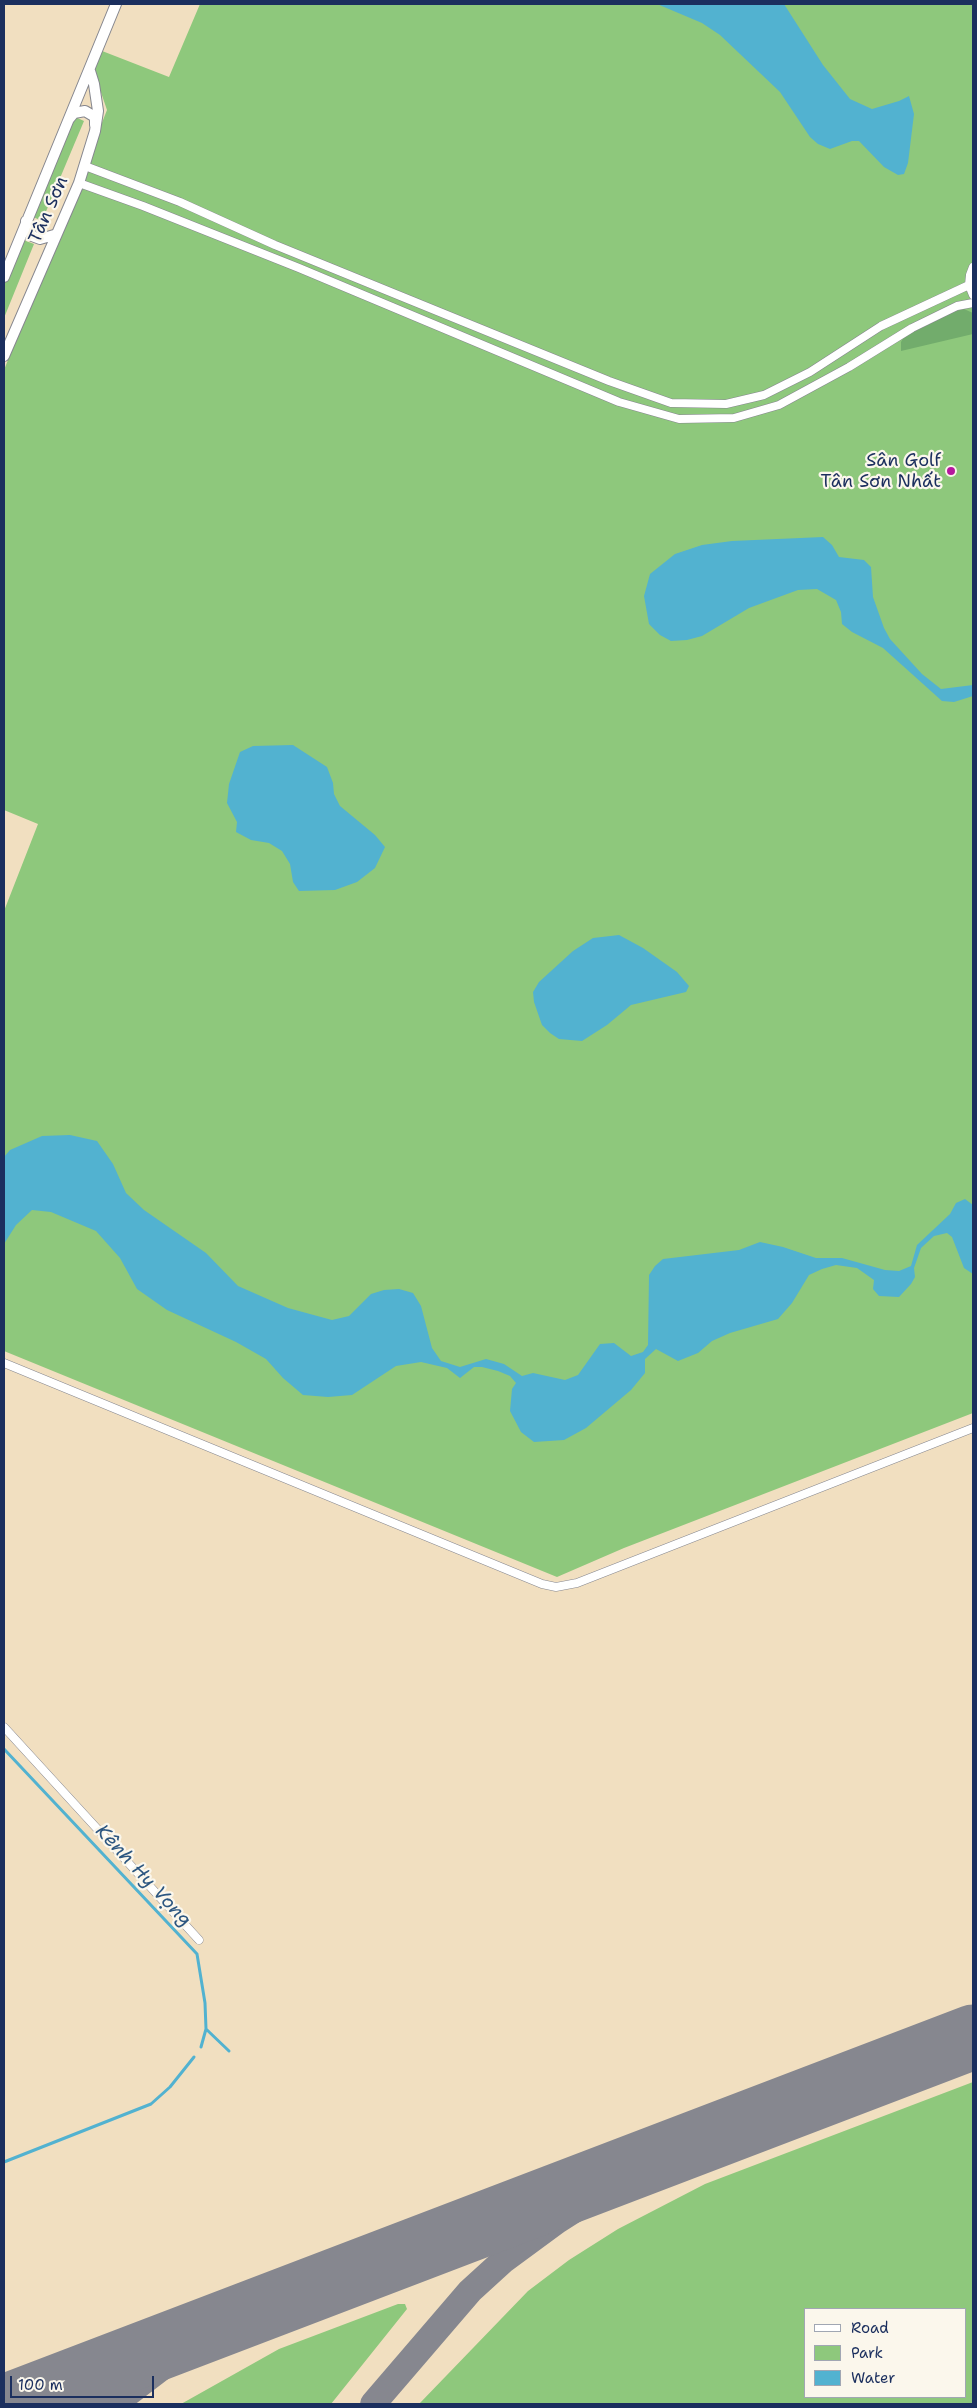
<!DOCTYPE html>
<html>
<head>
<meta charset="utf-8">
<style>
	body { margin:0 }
	#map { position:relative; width:977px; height:2408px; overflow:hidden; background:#f1dfc0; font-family:"Shantell Sans",sans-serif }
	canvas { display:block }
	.frame { position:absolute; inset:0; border:5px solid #1b2f5e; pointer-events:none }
	.legend { position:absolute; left:804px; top:2308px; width:162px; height:90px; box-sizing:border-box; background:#fbf7ec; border:1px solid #a1a7b3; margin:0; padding:6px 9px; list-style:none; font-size:15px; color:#1b2f5e }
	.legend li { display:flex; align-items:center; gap:10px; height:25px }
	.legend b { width:25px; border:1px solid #a1a7b3 }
	.scale { position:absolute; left:10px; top:2376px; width:144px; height:22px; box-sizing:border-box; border:2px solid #1b2f5e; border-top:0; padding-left:6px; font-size:15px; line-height:18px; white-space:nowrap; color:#1b2f5e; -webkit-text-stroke:4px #fbf7ec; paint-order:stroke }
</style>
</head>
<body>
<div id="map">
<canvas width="977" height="2408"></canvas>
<div class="frame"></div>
<ul class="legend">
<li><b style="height:6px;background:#fff"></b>Road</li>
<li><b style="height:14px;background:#8ec87c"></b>Park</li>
<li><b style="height:14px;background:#52b2d0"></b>Water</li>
</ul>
<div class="scale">100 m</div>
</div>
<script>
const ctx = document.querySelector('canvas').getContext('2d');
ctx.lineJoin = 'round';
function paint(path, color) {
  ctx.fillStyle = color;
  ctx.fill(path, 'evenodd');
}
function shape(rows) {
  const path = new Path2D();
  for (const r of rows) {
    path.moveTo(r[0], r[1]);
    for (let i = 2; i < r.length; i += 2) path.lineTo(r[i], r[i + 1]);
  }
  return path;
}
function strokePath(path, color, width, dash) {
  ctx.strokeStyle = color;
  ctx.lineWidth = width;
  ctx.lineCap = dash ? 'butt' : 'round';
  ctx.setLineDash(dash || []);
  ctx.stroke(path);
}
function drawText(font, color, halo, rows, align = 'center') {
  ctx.font = font + ' "Shantell Sans",sans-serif';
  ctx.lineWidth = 4.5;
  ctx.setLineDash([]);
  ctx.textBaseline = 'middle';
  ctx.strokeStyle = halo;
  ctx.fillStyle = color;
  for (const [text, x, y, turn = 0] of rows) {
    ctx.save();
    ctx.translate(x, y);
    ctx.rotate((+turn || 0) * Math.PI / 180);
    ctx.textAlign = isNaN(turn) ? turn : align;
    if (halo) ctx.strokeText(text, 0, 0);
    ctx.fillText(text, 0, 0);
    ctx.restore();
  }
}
paint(shape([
	[200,4,973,4,973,1413,624,1548,557,1577,4,1351,4,911,38,824,4,810,4,370,107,110,91,63,97,49,169,77],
	[71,115,84,121,42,221,29,215],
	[18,238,34,244,4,318,4,273],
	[973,2082,973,2404,419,2404,528,2291,569,2260,618,2229,705,2184],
	[966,2309,966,2397,806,2397,806,2309],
	[398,2304,405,2304,407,2309,331,2404,181,2404,279,2349]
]), '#8ec87c');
paint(shape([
	[964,309,973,313,973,334,901,351,901,342,905,335,955,311]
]), '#72ac6c');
paint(shape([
	[657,4,784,4,823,65,850,99,872,109,899,101,909,96,914,114,908,163,904,174,898,175,884,167,859,141,852,141,830,149,818,144,810,137,780,92,720,35,702,23],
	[823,537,832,545,839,557,864,560,871,567,873,597,884,628,890,639,922,674,941,689,973,685,973,696,954,702,942,701,883,648,852,632,842,624,841,612,836,600,817,589,798,590,749,608,702,636,687,640,671,641,660,635,649,624,644,596,650,574,675,554,702,545,732,541],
	[293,745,327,767,333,783,334,794,340,806,375,835,385,847,375,868,357,882,335,890,299,891,293,882,290,864,282,851,269,843,251,840,236,832,237,822,227,803,229,784,240,752,253,746],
	[619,935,643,948,677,972,689,986,686,992,631,1005,607,1025,582,1041,559,1039,550,1033,542,1025,534,1002,533,992,539,982,573,951,593,938],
	[70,1135,97,1141,113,1164,126,1193,144,1210,206,1253,238,1286,288,1308,332,1320,349,1316,371,1294,384,1290,399,1289,413,1293,421,1306,432,1348,441,1361,460,1367,486,1359,504,1364,522,1376,533,1373,565,1380,578,1375,600,1344,614,1343,631,1356,643,1352,648,1345,649,1275,655,1266,663,1259,739,1250,760,1242,783,1247,816,1258,842,1258,885,1270,899,1271,911,1266,917,1245,950,1214,956,1203,965,1199,973,1205,973,1274,964,1268,952,1237,947,1233,934,1236,921,1248,914,1268,915,1277,911,1284,899,1297,879,1296,873,1289,874,1280,857,1268,836,1265,822,1269,809,1275,792,1303,778,1319,730,1333,712,1341,698,1353,678,1361,656,1349,645,1359,645,1373,631,1390,586,1428,564,1440,534,1442,521,1432,510,1411,512,1389,516,1383,510,1376,498,1371,482,1367,474,1367,460,1378,447,1368,421,1362,396,1366,352,1395,328,1397,303,1395,283,1378,266,1359,236,1342,167,1310,137,1289,120,1258,96,1231,51,1212,32,1210,16,1225,4,1244,4,1157,10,1150,42,1136]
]), '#52b2d0');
strokePath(shape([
	[4,1749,197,1954,205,2003,206,2029,201,2047],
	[206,2029,229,2051],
	[4,2162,151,2104,170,2087,194,2057]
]), '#52b2d0', 3);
strokePath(shape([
	[114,2404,168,2363,202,2342,281,2302],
	[373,2404,470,2291,504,2260,557,2221,656,2158]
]), '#86878f', 26);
strokePath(shape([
	[12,2404,973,2037]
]), '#86878f', 65);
const minor = shape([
	[85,166,180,202,275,245,609,381,671,403,726,404,764,395,810,372,881,326,969,285],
	[79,183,143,206,299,268,619,402,679,419,734,418,779,405,849,367,912,328,957,306,973,303],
	[973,267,970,275,969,285,973,295],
	[4,1363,542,1584,556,1587,577,1583,973,1428],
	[4,1727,199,1940]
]);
const tertiary = shape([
	[69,119,74,113,85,111,95,117,95,125],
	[26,221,32,236,40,239,54,235],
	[4,277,116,4],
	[4,356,79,183,95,131,98,111,94,84,90,71]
]);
strokePath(minor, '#86878f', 9);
strokePath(tertiary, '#86878f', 12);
strokePath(minor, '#fff', 8);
strokePath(tertiary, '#fff', 10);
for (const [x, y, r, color] of [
	[951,471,5,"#b5179e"]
]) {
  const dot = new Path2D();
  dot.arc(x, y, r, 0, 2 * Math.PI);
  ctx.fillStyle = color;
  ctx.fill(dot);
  strokePath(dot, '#fbf7ec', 2);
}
drawText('18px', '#1b2f5e', '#fbf7ec', [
	["Tân Sơn",49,210,-66]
]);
drawText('18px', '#1b2f5e', '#fbf7ec', [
	["Sân Golf",941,461],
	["Tân Sơn Nhất",941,482]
], 'right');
drawText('italic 19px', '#2c5680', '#fbf7ec', [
	["Kênh Hy Vọng",143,1876,47]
]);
</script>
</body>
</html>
